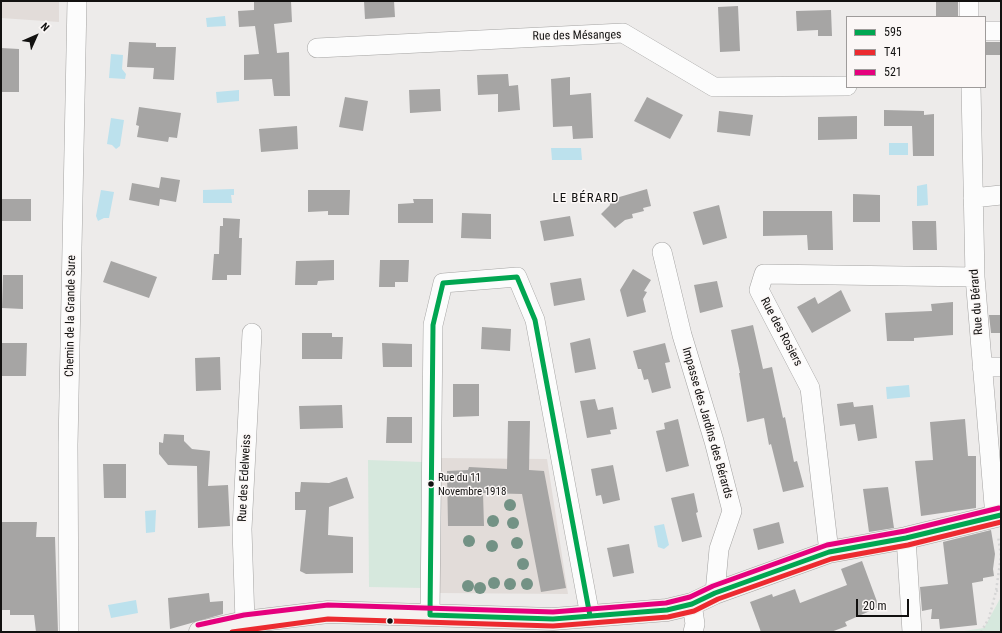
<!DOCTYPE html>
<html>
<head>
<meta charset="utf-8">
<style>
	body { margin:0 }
	#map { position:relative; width:1002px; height:633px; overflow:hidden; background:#edebea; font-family:"Roboto Condensed",sans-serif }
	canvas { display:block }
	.frame { position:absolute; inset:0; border:2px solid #121110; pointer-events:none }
	.legend { position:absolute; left:846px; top:16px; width:140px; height:72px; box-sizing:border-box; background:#fbf7f6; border:1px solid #9e9b9a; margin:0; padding:5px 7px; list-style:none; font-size:12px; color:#121110 }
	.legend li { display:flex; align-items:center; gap:8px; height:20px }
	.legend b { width:20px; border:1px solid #9e9b9a }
	.north { position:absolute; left:16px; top:16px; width:40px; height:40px; -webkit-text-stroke:3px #fbf7f6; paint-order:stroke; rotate:45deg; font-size:11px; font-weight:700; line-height:16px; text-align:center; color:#121110 }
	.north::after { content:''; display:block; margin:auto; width:14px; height:18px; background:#121110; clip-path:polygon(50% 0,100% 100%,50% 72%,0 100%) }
	.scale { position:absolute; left:856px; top:599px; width:53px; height:18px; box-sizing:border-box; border:2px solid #121110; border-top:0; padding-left:5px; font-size:12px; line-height:14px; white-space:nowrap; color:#121110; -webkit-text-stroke:3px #fbf7f6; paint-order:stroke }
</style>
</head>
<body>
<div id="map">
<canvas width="1002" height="633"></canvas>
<div class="frame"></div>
<ul class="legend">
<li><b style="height:5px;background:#00a651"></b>595</li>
<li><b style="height:5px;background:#ec2a2f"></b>T41</li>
<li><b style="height:5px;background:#e5007d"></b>521</li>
</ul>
<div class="north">N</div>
<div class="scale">20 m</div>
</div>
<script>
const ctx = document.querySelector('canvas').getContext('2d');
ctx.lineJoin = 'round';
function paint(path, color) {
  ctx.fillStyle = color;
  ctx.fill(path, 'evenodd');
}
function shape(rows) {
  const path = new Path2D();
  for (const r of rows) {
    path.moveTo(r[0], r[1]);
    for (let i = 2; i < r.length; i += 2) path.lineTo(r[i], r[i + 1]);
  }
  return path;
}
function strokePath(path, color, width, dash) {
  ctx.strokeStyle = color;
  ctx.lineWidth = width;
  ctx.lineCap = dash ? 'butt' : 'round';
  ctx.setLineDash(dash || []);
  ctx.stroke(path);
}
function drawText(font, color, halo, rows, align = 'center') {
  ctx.font = font + ' "Roboto Condensed",sans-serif';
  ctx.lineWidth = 3;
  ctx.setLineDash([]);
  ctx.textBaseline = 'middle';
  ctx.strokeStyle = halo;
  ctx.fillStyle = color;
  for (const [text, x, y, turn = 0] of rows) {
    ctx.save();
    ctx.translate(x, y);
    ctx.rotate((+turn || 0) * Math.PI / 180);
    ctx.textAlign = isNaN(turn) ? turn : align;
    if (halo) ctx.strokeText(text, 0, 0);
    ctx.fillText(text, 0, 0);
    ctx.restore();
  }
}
paint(shape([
	[1,1,59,1,59,22,1,18],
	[439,458,547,459,568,594,438,593]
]), '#e2dcd9');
paint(shape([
	[368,460,422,462,422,588,369,587],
	[1001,597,1001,632,957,632,984,628]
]), '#d6e8dd');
paint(shape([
	[225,16,226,26,207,27,206,18],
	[111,54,123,55,122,69,126,74,125,79,109,78],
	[239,90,239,101,217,103,216,92],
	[111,118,124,120,120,146,116,149,112,145,107,144],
	[889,143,908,143,908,155,889,155],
	[551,148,581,148,582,160,552,160],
	[927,184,928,205,917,206,917,186],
	[234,189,234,195,231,195,232,203,203,203,203,190],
	[101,190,114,192,109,218,104,218,98,221,96,216],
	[909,385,910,397,887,399,886,387],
	[156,510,155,532,146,533,145,511],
	[664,524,669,545,664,549,658,547,654,526],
	[136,600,138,613,111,618,108,605]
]), '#bce1ed');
paint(shape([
	[254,1,291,1,292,22,274,24,277,53,289,52,290,96,274,96,272,79,244,80,244,55,259,54,255,26,239,27,238,11,254,10],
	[364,1,394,1,395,17,365,19],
	[936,1,958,1,958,17,936,17],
	[738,6,740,51,720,52,718,7],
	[831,10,832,36,818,36,818,30,797,31,796,11],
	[129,42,156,43,156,47,176,47,174,80,153,79,154,68,127,67],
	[985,42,1001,42,1001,55,985,55],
	[1,48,19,49,19,92,2,92],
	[508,74,509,86,518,85,520,110,498,112,498,94,478,95,477,75],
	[570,77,570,95,591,93,593,138,573,139,572,126,553,127,551,79],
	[440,89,441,111,410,113,409,90],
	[345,97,368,101,363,131,339,127],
	[647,97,683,115,670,139,634,121],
	[139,107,181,113,177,138,169,137,168,142,137,137,139,126,136,125],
	[884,110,924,111,924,115,934,114,934,156,913,156,912,126,884,126],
	[719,111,753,115,750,136,717,132],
	[857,116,857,139,818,140,818,117],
	[297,126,298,149,261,152,259,129],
	[161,177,180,180,176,202,160,199,159,206,129,200,132,183,159,188],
	[647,189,651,206,643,208,644,211,632,214,633,218,625,220,615,228,601,214,610,205,609,200],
	[308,190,350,190,349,215,328,215,328,211,308,212],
	[853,194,880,195,880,222,853,222],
	[1,199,31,199,31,221,1,221],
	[413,199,433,199,433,223,398,223,398,204,414,203],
	[719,205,727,238,703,245,693,212],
	[763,211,832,211,833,250,808,250,807,235,763,236],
	[462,213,491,214,491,239,461,238],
	[570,216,574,236,544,241,540,221],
	[223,218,240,219,239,238,242,238,241,275,227,275,227,280,212,280,214,254,219,254,220,226,223,226],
	[912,221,936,221,937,250,913,250],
	[334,260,334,280,318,281,317,285,295,285,296,261],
	[380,260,409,260,408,282,395,282,395,287,379,287],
	[111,261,157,277,149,298,103,282],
	[633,269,651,280,644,291,647,292,643,299,646,312,627,317,620,290],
	[3,275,23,275,23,309,2,308],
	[581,278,585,300,554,306,550,283],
	[717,281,723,307,700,313,694,285],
	[841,290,851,311,812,333,797,307,815,297,818,304],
	[953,302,953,335,914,338,914,341,887,341,885,313,932,311,931,304],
	[989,315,1001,315,1001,333,991,333],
	[753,325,763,369,772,367,783,418,785,417,794,462,797,461,804,487,783,492,771,444,769,445,764,418,747,422,739,373,740,373,731,330],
	[482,327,511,329,510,351,481,349],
	[302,333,332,333,332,337,343,337,342,359,302,359],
	[590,338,596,369,575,373,570,343],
	[1,343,27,343,26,376,1,376],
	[382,343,412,344,412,367,383,367],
	[665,343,670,362,665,363,671,388,652,393,648,379,644,380,641,369,638,369,633,351],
	[220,357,221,390,196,391,195,358],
	[453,384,479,384,479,416,453,417],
	[595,399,598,410,613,407,617,429,610,430,611,434,587,438,580,401],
	[853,402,854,407,873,405,877,438,858,441,855,424,840,426,837,404],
	[342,405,343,428,300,429,299,406],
	[387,417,412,417,412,443,386,443],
	[678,419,689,466,666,472,656,431,665,429,664,423],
	[965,419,968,456,976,456,976,508,921,516,915,461,933,460,930,422],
	[508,421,530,421,529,470,544,471,566,588,541,592,522,494,483,493,484,526,448,526,447,471,468,470,469,467,507,469],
	[164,434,184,435,184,441,192,449,210,451,208,486,228,485,230,526,198,528,197,466,168,465,159,454,159,442,163,443],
	[103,464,126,464,126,498,104,498],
	[613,465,620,500,603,504,601,495,596,496,591,469],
	[347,477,354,498,329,507,328,535,353,537,353,573,306,574,300,571,306,510,295,510,295,492,300,492,301,482,329,483],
	[888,487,894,528,869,532,863,489],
	[694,493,698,512,696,513,702,537,682,542,671,498],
	[1,522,37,522,36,537,55,537,58,632,36,632,34,615,10,615,10,610,1,610],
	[779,522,784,543,758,550,753,529],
	[991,530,995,554,993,569,994,576,983,578,983,581,972,583,977,625,940,629,939,619,931,619,932,609,922,611,920,587,948,584,943,542],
	[629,544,634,573,613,577,607,548],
	[862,561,879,607,845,622,847,626,831,632,761,632,750,602,772,594,773,597,795,589,800,603,847,585,841,569],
	[209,593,210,602,223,601,223,614,170,629,168,598]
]), '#a6a5a4');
const street = shape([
	[969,1,969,17],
	[985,31,1001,31],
	[317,48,623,33,714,87,847,86],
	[971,87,975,277,995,517],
	[973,198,1001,195],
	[662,252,682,335,714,441,732,511,719,549,715,593],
	[982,367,1001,367],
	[906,538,912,632],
	[829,552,810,388,759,290,764,274,975,277],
	[692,604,695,624,693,632],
	[430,615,433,325,443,283,517,277,535,320,590,616],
	[245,622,242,529,252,333],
	[69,632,68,445,77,1]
]);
const secondary = shape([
	[200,632,245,622,328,612,553,619,667,610,692,604,715,593,829,552,906,538,1001,515]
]);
strokePath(street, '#a4a3a2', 20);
strokePath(secondary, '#a4a3a2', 23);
strokePath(shape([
	[996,591,1001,589],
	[981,632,989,618,996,591,1001,556,998,536]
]), '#d6d6d6', 2.5, [2, 3]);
strokePath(street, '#fcfcfc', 19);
strokePath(secondary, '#f5f2f0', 22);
strokePath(shape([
	[590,616,535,320,517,277,443,283,433,325,430,615,553,619,667,610,692,604,715,593,829,552,906,538,1001,515]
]), '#00a651', 5);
strokePath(shape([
	[232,632,328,619,553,626,668,617,694,611,718,599,831,559,908,545,1001,522]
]), '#ec2a2f', 5);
strokePath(shape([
	[198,625,244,615,328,605,553,612,666,603,690,597,713,586,827,545,905,531,999,508]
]), '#e5007d', 5);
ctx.fillStyle = '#739285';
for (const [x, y] of [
	[510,505],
	[493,521],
	[513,523],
	[469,541],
	[517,543],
	[492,546],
	[523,564],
	[494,583],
	[510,584],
	[527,584],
	[468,586],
	[480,588]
]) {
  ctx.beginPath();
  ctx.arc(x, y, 6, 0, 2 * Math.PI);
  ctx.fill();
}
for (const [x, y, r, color] of [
	[431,484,3.5,"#121110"],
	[390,621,3.5,"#121110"]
]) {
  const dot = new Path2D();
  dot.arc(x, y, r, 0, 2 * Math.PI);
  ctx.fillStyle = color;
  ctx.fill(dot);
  strokePath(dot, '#fbf7f6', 1.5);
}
drawText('11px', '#121110', '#fbf7f6', [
	["Rue du 11",438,478],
	["Novembre 1918",438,492]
], 'left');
drawText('12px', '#121110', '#fbf7f6', [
	["Rue des Mésanges",577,36,-1],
	["Rue du Bérard",977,302,-94],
	["Chemin de la Grande Sure",71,316,-89],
	["Rue des Rosiers",781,332,62],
	["Impasse des Jardins des Bérards",707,423,74],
	["Rue des Edelweiss",245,478,-87]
]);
ctx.letterSpacing = '1px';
drawText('13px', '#121110', '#fbf7f6', [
	["LE BÉRARD",586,199]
]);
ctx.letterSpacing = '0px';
</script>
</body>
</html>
